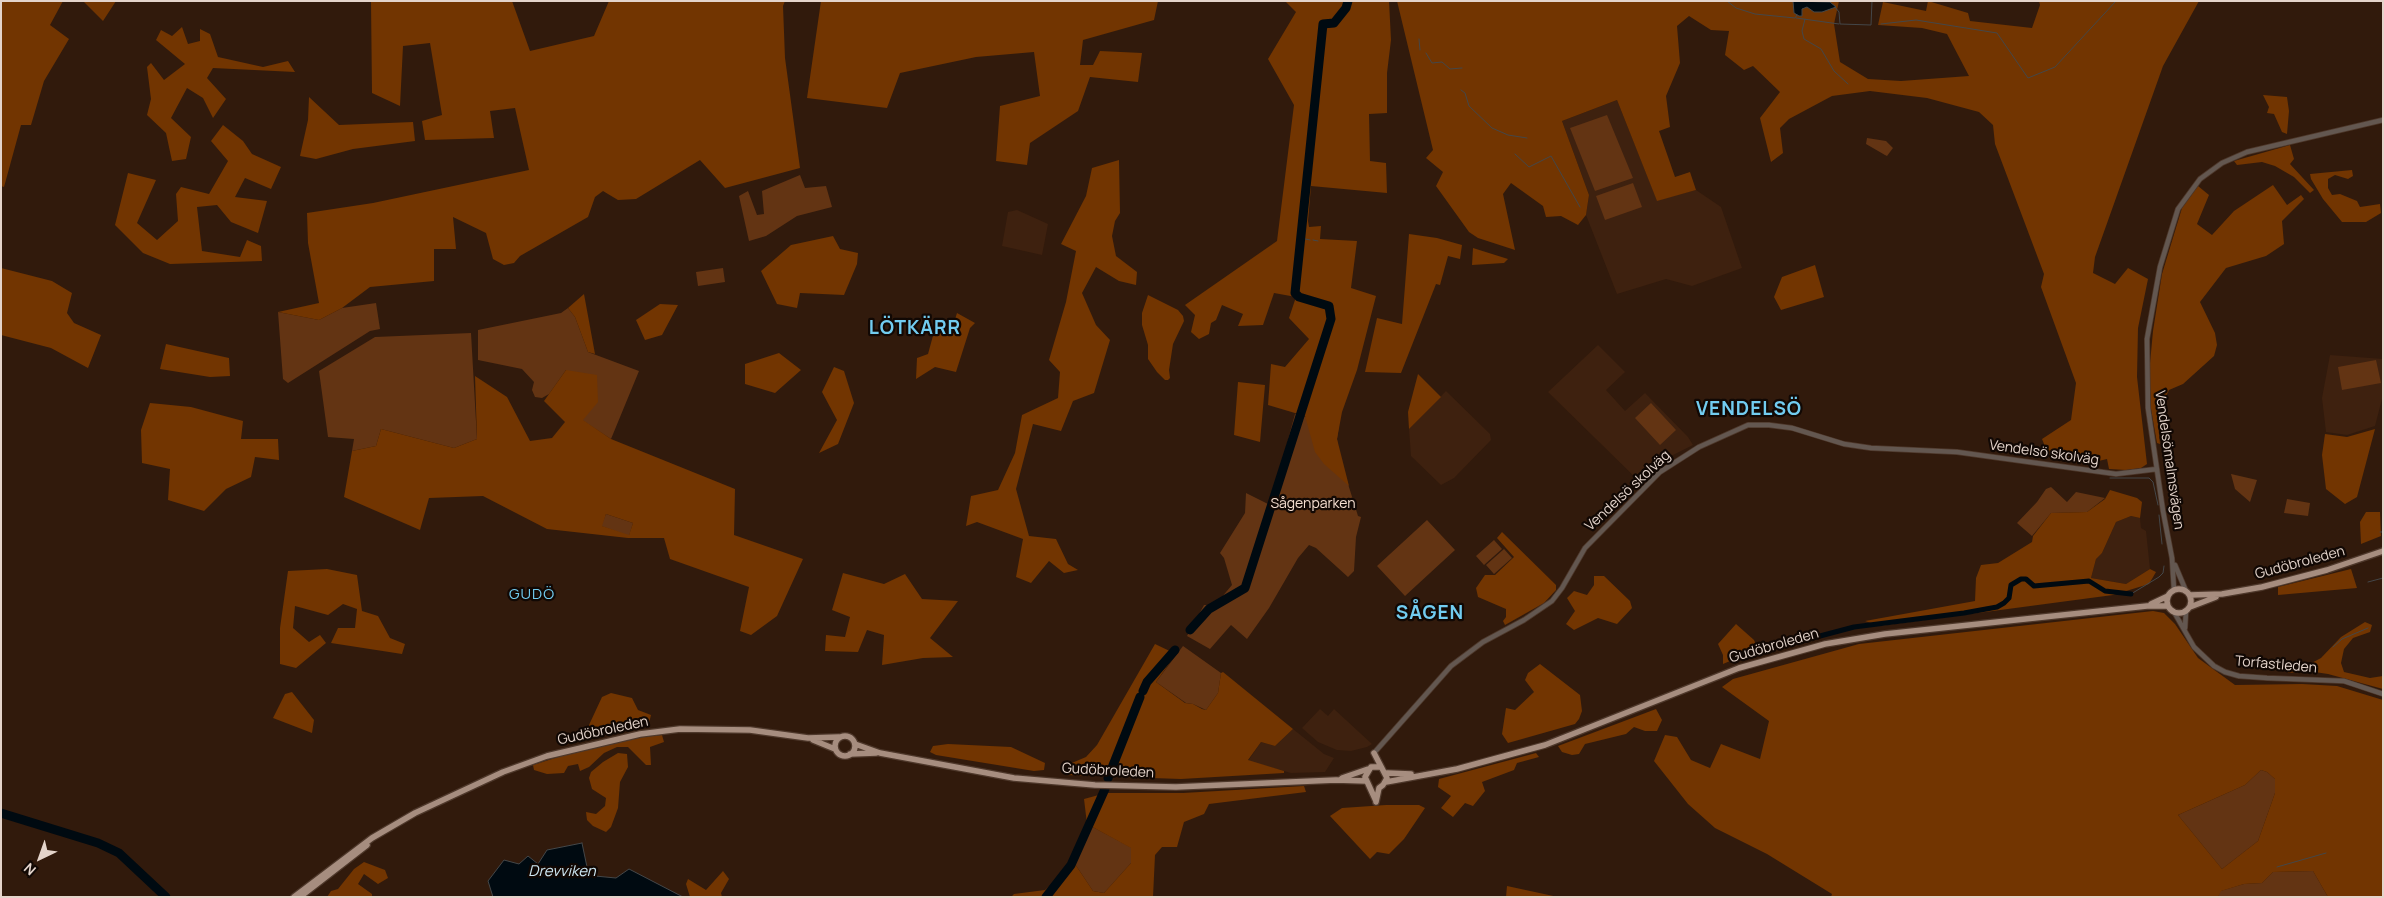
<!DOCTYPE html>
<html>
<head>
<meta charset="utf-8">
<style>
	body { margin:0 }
	#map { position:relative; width:2384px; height:898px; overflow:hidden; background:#311a0c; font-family:Manrope,sans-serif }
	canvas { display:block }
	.frame { position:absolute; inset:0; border:2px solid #e4d4cb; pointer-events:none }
	.north { position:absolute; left:15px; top:833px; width:50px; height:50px; -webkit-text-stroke:4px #110804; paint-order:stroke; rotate:222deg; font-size:14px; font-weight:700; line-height:20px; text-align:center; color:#e4d4cb }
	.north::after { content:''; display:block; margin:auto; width:18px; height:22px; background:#e4d4cb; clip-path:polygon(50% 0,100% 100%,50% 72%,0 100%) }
</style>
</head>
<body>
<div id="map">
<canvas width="2384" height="898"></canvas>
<div class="frame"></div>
<div class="north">N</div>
</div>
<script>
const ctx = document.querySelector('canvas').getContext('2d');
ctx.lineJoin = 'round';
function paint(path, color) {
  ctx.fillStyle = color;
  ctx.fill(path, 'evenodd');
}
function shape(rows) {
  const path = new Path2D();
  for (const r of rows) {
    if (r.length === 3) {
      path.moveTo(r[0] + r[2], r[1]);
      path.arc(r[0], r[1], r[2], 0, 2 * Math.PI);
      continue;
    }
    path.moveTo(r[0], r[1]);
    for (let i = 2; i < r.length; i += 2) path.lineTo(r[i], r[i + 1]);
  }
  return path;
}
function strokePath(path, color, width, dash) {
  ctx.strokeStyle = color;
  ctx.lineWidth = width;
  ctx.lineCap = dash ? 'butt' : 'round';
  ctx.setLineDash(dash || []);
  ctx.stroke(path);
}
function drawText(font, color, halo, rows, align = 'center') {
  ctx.font = font + ' Manrope,sans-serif';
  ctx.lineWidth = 4.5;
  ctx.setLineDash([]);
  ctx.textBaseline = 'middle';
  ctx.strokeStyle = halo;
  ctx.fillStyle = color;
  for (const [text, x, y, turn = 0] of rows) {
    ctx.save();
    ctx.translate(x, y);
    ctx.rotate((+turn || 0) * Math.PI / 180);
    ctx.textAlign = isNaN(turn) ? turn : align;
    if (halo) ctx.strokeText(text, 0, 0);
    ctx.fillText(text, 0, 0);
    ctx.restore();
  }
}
paint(shape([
	[1617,100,1657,200,1696,190,1721,207,1742,268,1692,286,1666,279,1617,294,1586,215,1589,195,1562,121],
	[1017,210,1048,224,1042,255,1002,246,1008,212],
	[1598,345,1625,372,1606,390,1625,411,1645,393,1688,437,1693,445,1671,456,1643,485,1548,392],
	[2330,355,2383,359,2383,395,2375,426,2347,435,2326,432,2322,398],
	[1446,391,1490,434,1491,440,1454,478,1441,485,1411,456,1409,429],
	[2131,516,2140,518,2141,528,2146,531,2150,569,2126,584,2091,578,2096,559,2102,553,2116,522],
	[1320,709,1328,716,1334,709,1372,744,1367,747,1351,751,1337,750,1318,742,1302,728],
	[1293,729,1324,754,1334,758,1325,772,1291,773,1248,761,1261,742,1275,746]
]), '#3e210f');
paint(shape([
	[1607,115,1633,178,1595,191,1570,128],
	[1867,138,1886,141,1893,148,1887,156,1885,155,1866,144],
	[800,175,805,188,826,186,832,207,797,216,766,236,749,241,739,196,748,191,757,215,764,214,762,191],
	[1633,183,1642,207,1605,220,1596,196],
	[723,268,725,282,698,286,696,272],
	[376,303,380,329,370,331,288,383,283,379,278,312,319,320,342,308],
	[568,308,575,317,588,352,639,371,611,439,582,420,566,370,549,394,542,398,535,397,532,390,534,382,522,369,478,360,478,330,561,313],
	[471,333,477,439,454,448,381,429,376,446,352,451,354,439,328,437,319,371,375,337],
	[2376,360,2381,383,2342,390,2338,367],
	[1651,403,1676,430,1660,445,1635,418],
	[1295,414,1339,426,1337,439,1339,455,1358,516,1361,517,1356,537,1354,571,1348,577,1316,548,1309,545,1298,558,1269,608,1247,639,1231,625,1210,649,1187,636,1204,605,1215,605,1232,585,1224,558,1220,553,1245,513,1246,493,1270,505],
	[2231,474,2257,480,2250,502,2235,489],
	[2051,487,2067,502,2076,492,2105,498,2087,512,2051,513,2032,536,2017,523,2037,502,2046,489],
	[2287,499,2310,503,2308,516,2284,513],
	[606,514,633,523,629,536,601,526],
	[1427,520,1455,550,1405,596,1377,566],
	[1494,540,1502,549,1484,565,1476,556],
	[1504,549,1512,558,1494,574,1486,565],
	[1183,646,1221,673,1218,693,1206,710,1193,704,1186,703,1156,682],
	[2261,770,2267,772,2275,779,2275,793,2258,841,2222,869,2178,815,2245,785],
	[1087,824,1132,848,1131,863,1104,893,1093,891,1075,864],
	[2313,871,2328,897,2218,897,2220,891,2244,884,2262,883,2273,872]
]), '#633413');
paint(shape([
	[1,1,63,1,50,25,69,39,44,81,31,125,21,125,4,187,1,186],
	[83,1,116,1,103,21],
	[369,1,512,1,530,51,594,36,609,1,785,1,783,6,785,58,800,168,725,188,700,160,636,199,618,200,603,191,595,197,588,217,520,256,514,263,504,265,493,259,486,233,453,217,456,249,434,249,434,281,370,287,342,308,319,320,278,312,319,303,308,243,307,213,373,203,529,170,515,108,490,111,494,138,425,140,422,121,442,115,430,43,403,46,400,106,372,93,371,2],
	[821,1,1158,1,1154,20,1083,40,1080,65,1093,65,1100,51,1142,53,1138,82,1090,77,1078,111,1030,143,1027,165,996,161,1000,106,1040,96,1034,52,976,57,900,73,887,108,807,98],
	[1285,1,1389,1,1391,40,1387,73,1387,113,1369,114,1370,161,1386,163,1387,193,1311,186,1308,221,1309,227,1321,226,1320,239,1357,241,1351,288,1376,296,1357,370,1342,412,1337,439,1349,486,1324,464,1315,452,1305,416,1268,405,1271,364,1285,367,1309,339,1289,318,1296,297,1274,293,1263,325,1238,326,1243,314,1222,305,1216,320,1211,323,1209,334,1199,339,1191,332,1195,315,1185,305,1277,241,1294,105,1268,59,1296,12],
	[1397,1,1839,1,1834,24,1840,62,1868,79,1901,81,1969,76,1947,34,1922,28,1878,25,1883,2,1926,11,1928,1,1968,13,1970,21,2032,28,2040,5,2039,1,2199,1,2163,66,2095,257,2093,273,2115,284,2128,268,2148,279,2138,328,2137,377,2147,464,2141,468,2126,470,2109,469,2107,459,2086,464,2050,459,2042,439,2071,420,2076,383,2041,287,2044,274,1995,144,1993,125,1979,112,1927,98,1870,91,1832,96,1789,119,1780,128,1783,153,1771,162,1760,118,1780,92,1753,66,1744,70,1725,55,1729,31,1711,30,1689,16,1677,26,1680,63,1666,96,1670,127,1659,131,1675,177,1690,172,1696,190,1657,201,1617,100,1562,121,1589,195,1586,215,1578,225,1561,216,1546,217,1543,206,1511,183,1503,194,1515,250,1478,238,1469,232,1436,186,1443,172,1426,158,1433,150],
	[182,27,188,44,200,41,200,29,210,34,218,57,263,67,288,61,295,72,213,68,207,78,226,99,213,118,203,98,187,88,171,118,191,137,186,159,172,161,166,133,147,115,151,99,147,67,151,63,164,80,185,64,156,40,161,30,172,36],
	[2263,95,2287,97,2289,111,2287,134,2282,132,2274,114,2267,113,2269,107],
	[309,97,339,125,413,122,415,141,353,149,316,159,300,156,308,120],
	[223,125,243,141,252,154,281,167,271,189,245,178,235,197,267,201,258,233,231,222,217,205,197,207,202,251,240,257,247,240,261,246,262,261,170,264,143,253,115,225,128,173,156,180,137,223,157,240,178,221,176,194,181,187,209,194,228,161,211,141],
	[2290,145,2294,159,2290,164,2314,190,2310,193,2294,177,2275,166,2262,162,2237,165,2234,161],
	[1119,160,1120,213,1115,221,1112,236,1116,256,1137,272,1136,285,1119,281,1096,267,1082,293,1096,325,1110,340,1094,393,1073,401,1061,431,1033,424,1016,489,1029,536,1056,539,1068,564,1078,570,1064,573,1049,561,1031,583,1016,577,1023,539,977,522,966,526,971,496,998,490,1015,453,1022,415,1058,398,1060,372,1049,360,1066,302,1076,251,1061,244,1086,196,1092,168],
	[2352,170,2353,176,2348,179,2335,175,2328,179,2328,188,2332,195,2340,194,2357,201,2360,207,2380,204,2381,213,2366,222,2342,222,2323,199,2311,179,2310,174],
	[2273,185,2287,205,2301,195,2304,199,2282,221,2284,244,2266,256,2226,268,2200,302,2215,333,2217,345,2214,356,2183,384,2169,390,2157,415,2160,444,2157,443,2151,409,2149,374,2153,331,2162,274,2182,208,2198,186,2209,195,2197,224,2212,235,2234,211],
	[1409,234,1437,238,1462,245,1460,259,1448,256,1440,285,1436,284,1401,373,1365,372,1377,318,1402,324],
	[833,236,840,249,858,253,857,264,844,295,800,293,797,308,777,304,761,271,791,245],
	[1473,248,1508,259,1504,263,1472,265],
	[1815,265,1824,297,1781,310,1774,297,1782,277],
	[1,268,52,281,72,293,67,313,74,323,101,335,88,368,51,348,1,335],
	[584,294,595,354,588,352,575,317,568,308],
	[1148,295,1178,310,1183,316,1184,321,1173,344,1169,370,1170,378,1168,380,1165,380,1157,372,1148,359,1148,345,1142,325,1142,313],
	[660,304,678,305,662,335,645,340,636,320],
	[957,313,975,323,970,328,956,372,935,367,916,379,917,358,928,354,934,332,951,332],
	[166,344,229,358,230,376,210,377,160,369],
	[779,353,801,370,775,393,745,384,745,364],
	[834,367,844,371,854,403,838,444,819,453,837,420,822,392],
	[566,370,597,375,598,402,583,420,611,439,735,489,734,535,803,559,777,616,751,635,740,631,749,587,670,559,664,538,628,538,547,529,483,496,429,498,420,530,344,497,352,451,376,446,381,429,454,448,477,439,475,376,507,397,530,441,552,438,565,422,544,401],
	[606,514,633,523,629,535,602,526],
	[1418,374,1441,397,1409,429,1408,412],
	[1238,382,1265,385,1260,442,1234,435],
	[150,403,191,407,243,421,241,439,278,439,279,460,255,457,251,477,226,489,204,511,168,500,170,469,142,463,141,430],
	[2375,429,2357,497,2345,504,2326,489,2322,455,2325,434,2347,437],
	[2110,490,2137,498,2142,502,2140,518,2131,516,2116,522,2102,553,2096,559,2091,578,2126,584,2150,569,2156,572,2149,584,2113,595,1880,626,1865,621,1975,601,1976,578,1981,565,1998,563,2032,542,2033,536,2051,513,2087,512,2105,499],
	[2366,512,2380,512,2381,536,2361,544,2360,522],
	[1502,532,1556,585,1556,590,1544,603,1505,625,1503,621,1506,617,1506,609,1478,597,1476,588,1485,575,1495,575,1514,557,1497,538],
	[327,569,357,575,362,611,378,616,390,638,405,644,402,654,331,643,338,628,355,628,357,609,343,604,328,615,295,606,293,628,309,642,320,635,326,643,296,668,280,664,280,628,288,571],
	[2351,569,2357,588,2278,595,2278,587],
	[843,573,884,584,905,574,922,599,958,601,930,638,953,657,923,658,882,665,884,635,867,630,858,652,825,651,826,635,845,637,850,617,832,610],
	[1594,576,1604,576,1630,601,1632,608,1617,624,1598,618,1574,630,1566,624,1575,611,1567,598,1574,591,1587,595,1594,585],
	[2153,611,2164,613,2175,624,2198,658,2235,685,2302,684,2337,686,2383,700,2383,897,2328,897,2313,871,2273,872,2262,883,2244,884,2221,891,2218,897,1831,897,1832,894,1767,854,1715,828,1688,804,1654,761,1665,735,1677,737,1691,760,1710,768,1721,744,1760,759,1769,721,1722,687,1733,679,1859,644],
	[2261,770,2267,772,2275,779,2275,793,2258,841,2222,869,2178,815,2245,785],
	[2365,622,2372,625,2370,632,2353,638,2344,649,2341,663,2344,672,2370,678,2383,676,2383,689,2328,674,2308,671,2288,673,2286,667,2306,666,2321,658,2341,637],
	[1736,624,1754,640,1758,649,1723,664,1723,655,1718,644],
	[1155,644,1176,654,1156,682,1185,703,1193,704,1202,709,1206,710,1218,693,1221,673,1223,672,1293,729,1275,746,1261,742,1248,760,1284,771,1284,773,1181,779,1065,775,1067,765,1086,757,1097,745],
	[1540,664,1580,695,1582,711,1579,719,1575,724,1508,743,1502,734,1506,708,1515,710,1534,692,1525,680,1528,673],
	[292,692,314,720,312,733,273,718,285,694],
	[611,693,632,698,638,710,651,715,649,723,633,724,590,734,589,725,602,697],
	[1656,709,1662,720,1657,731,1645,731,1634,727,1626,734,1585,744,1579,754,1572,755,1562,752,1558,746],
	[662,735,664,742,650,747,651,765,646,765,628,747,617,747,604,753,589,767,580,771,578,764,568,766,564,773,547,774,534,770,533,765,574,752,633,738],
	[948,744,1011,747,1045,763,1044,770,1034,771,936,755,930,752,933,746],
	[618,753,627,754,628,767,620,782,618,808,611,827,606,832,593,826,587,820,586,812,596,814,605,806,606,798,592,789,589,778,591,772,603,762],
	[1536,753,1539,757,1517,763,1514,770,1482,782,1485,791,1473,806,1465,803,1453,817,1441,808,1451,796,1438,787,1439,779],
	[1304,786,1306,792,1209,804,1204,814,1184,822,1177,847,1162,847,1155,855,1153,897,1011,897,1014,894,1045,890,1075,864,1093,891,1104,893,1131,863,1131,848,1087,824,1084,799,1106,793,1183,793],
	[1386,805,1419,805,1425,808,1404,839,1389,854,1377,852,1370,859,1330,816,1342,808],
	[364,862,385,870,388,878,378,884,364,874,358,884,372,894,372,897,327,897,331,891,338,889,354,869],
	[723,871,729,879,721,893,722,897,690,897,686,884,688,879,706,890],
	[1507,886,1558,897,1506,897]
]), '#723501');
const water = shape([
	[1793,1,1830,2,1836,7,1822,12,1814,12,1807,7,1802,9,1802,16,1799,16,1794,13,1793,1],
	[582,843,587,867,595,876,616,878,629,869,683,897,493,897,488,881,504,860,519,864,528,856,538,864,547,850,582,843]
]);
paint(water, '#000a11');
strokePath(water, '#444749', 1);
strokePath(shape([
	[1727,1,1736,8,1755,14,1795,18,1797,15],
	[1835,7,1839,12,1840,24,1871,25,1872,1],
	[1796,18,1839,24],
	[1805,19,1802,31,1804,39,1821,49,1834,71,1848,84],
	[1881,24,1916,20,1997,33,2028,78,2055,67,2116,1],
	[1419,39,1420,50],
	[1426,53,1432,63,1442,62,1450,69,1462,68],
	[1461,90,1465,93,1469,106,1492,128,1508,135,1527,138],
	[1515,154,1529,167,1551,156,1580,207],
	[1301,238,1310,240],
	[1313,240,1318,241],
	[2110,478,2149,478,2153,482,2158,505],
	[2159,515,2162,544],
	[2380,532,2383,532],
	[2368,582,2383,578],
	[2131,594,2159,577,2163,573,2164,566],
	[2333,647,2342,639,2368,628],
	[2277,867,2326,853]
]), '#444749', 1);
strokePath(shape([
	[1786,645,1854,627,1964,613,1997,607,2004,603,2009,598,2011,585,2021,579,2026,579,2034,586,2089,581,2105,591,2131,594]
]), '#000a11', 5);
strokePath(shape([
	[1190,630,1209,609,1245,588,1331,319,1329,306,1299,297,1295,293,1323,24,1334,23,1346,8,1348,1],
	[1143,691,1147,682,1175,650],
	[1108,778,1140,697],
	[1,813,98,843,119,853,166,897],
	[1046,897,1071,865,1105,789]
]), '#000a11', 9);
const minor = shape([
	[2175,565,2186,591],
	[2174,590,2172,558,2163,511,2148,408,2147,339,2160,267,2178,209,2200,179,2222,163,2247,152,2383,120],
	[2174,612,2194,647,2214,666,2225,672,2239,676,2267,678,2344,681,2383,694],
	[2185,628,2186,611],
	[1374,753,1451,666,1483,642,1524,620,1552,601,1562,588,1585,548,1660,472,1699,447,1748,425,1769,425,1792,428,1844,444,1871,448,1957,452,2116,474,2157,469]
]);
const major = shape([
	[2179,601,12],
	[2190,595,2222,594,2262,587,2327,570,2383,551],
	[2151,604,2168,596],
	[2190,607,2216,597],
	[845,746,10],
	[813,740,835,749],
	[855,744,880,753,1014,778,1095,785,1176,787,1336,780,1366,781],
	[1374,753,1387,778,1383,785,1379,788,1376,802],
	[850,754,876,753],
	[1387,773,1411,774],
	[1342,778,1368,769],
	[1386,782,1457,769,1545,745,1739,668,1825,644,1885,634,2147,606,2168,606],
	[1376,801,1365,777,1371,767,1380,767],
	[294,897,372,838,415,813,503,772,547,756,640,734,680,729,750,730,808,738,839,737],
	[300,897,367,845]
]);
strokePath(minor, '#4e382b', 6);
strokePath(major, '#4e382b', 8);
strokePath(minor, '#635750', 4.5);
strokePath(major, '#a68d7f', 5.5);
drawText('14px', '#e4d4cb', '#110804', [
	["Vendelsö skolväg",2044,453,8],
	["Vendelsömalmsvägen",2169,460,82],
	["Vendelsö skolväg",1628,491,-43],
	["Gudöbroleden",2300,563,-15],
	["Gudöbroleden",1774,646,-16],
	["Torfastleden",2276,665,5],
	["Gudöbroleden",603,731,-12],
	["Gudöbroleden",1108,771,3]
]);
drawText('14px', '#f5ded0', '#110804', [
	["Sågenparken",1313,504]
]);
ctx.letterSpacing = '1px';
drawText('15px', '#72ccf0', '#110804', [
	["GUDÖ",532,595]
]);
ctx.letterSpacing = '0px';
drawText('italic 15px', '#cde7f3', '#110804', [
	["Drevviken",562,872]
]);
ctx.letterSpacing = '1px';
drawText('bold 19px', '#72ccf0', '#110804', [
	["LÖTKÄRR",915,329],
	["VENDELSÖ",1749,410],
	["SÅGEN",1430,614]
]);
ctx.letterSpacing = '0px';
</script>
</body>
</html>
